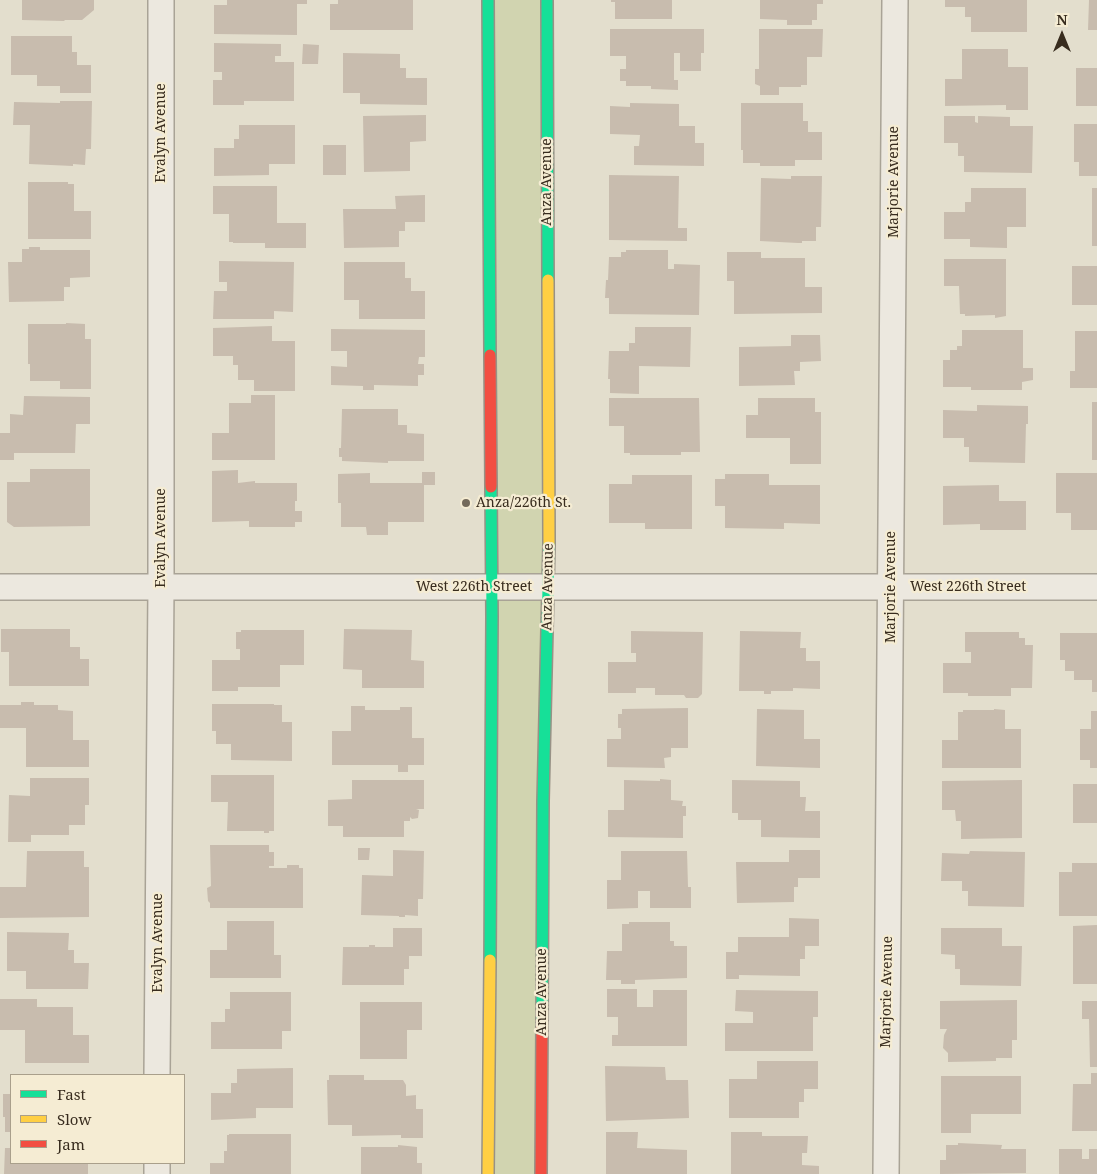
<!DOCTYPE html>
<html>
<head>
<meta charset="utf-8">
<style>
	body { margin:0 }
	#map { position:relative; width:1097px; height:1174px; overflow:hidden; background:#e3decd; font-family:"Noto Serif",serif }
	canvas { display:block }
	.legend { position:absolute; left:10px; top:1074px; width:175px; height:90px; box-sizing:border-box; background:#f5ecd3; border:1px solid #a99f8b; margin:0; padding:6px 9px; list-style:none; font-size:15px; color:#382c1e }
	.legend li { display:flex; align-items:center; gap:10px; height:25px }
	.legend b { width:25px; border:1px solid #a99f8b }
	.north { position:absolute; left:1037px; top:10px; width:50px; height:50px; -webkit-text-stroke:4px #f5ecd3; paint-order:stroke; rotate:0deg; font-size:14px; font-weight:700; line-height:20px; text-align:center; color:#382c1e }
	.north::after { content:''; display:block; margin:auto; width:18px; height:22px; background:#382c1e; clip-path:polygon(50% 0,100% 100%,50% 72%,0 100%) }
</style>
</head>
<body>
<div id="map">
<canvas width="1097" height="1174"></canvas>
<ul class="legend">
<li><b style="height:6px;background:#16e098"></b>Fast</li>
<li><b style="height:6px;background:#ffcf43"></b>Slow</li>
<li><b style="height:6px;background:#f24e42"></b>Jam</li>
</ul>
<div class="north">N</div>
</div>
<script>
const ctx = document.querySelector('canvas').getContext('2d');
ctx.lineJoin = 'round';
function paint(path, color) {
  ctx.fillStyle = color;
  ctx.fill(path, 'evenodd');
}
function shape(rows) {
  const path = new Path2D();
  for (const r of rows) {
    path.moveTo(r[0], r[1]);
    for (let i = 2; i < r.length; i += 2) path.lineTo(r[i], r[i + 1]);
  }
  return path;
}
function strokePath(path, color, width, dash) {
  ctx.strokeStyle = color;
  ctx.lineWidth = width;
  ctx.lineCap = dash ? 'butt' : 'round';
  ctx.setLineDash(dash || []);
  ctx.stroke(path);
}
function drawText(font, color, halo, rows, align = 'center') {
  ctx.font = font + ' "Noto Serif",serif';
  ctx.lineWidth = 4.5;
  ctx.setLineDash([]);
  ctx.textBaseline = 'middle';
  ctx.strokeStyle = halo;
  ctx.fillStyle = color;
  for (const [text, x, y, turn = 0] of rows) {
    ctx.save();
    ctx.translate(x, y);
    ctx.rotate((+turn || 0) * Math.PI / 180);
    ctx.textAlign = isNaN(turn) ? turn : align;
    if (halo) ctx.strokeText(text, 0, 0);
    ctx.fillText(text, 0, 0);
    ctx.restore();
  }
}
paint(shape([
	[488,0,547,0,544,1174,490,1174]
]), '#d1d4b0');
paint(shape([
	[22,0,94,0,94,10,82,20,65,20,64,21,22,20],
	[227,0,307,0,307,4,297,4,297,35,214,34,214,5,227,5],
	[338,0,413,0,413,30,330,30,330,4,338,4],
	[611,0,672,0,672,19,615,19,615,2,611,2],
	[760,0,823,0,823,4,817,4,817,20,812,20,812,25,787,25,787,20,760,19],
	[945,0,1027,0,1027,32,971,32,971,17,965,17,965,7,945,7],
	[1089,0,1097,0,1097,30,1088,30],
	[610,29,704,29,704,53,701,53,701,71,680,71,680,53,674,53,674,80,678,80,678,90,651,89,651,86,626,86,626,81,620,81,620,69,626,69,626,56,610,56],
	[759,29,823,29,822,57,807,57,807,85,801,85,801,87,779,87,779,95,760,95,760,86,755,84,755,69,759,69],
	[11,36,72,36,72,52,77,52,77,65,91,65,91,93,60,93,60,86,37,86,37,75,11,75],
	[214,43,281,44,281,56,275,56,275,62,294,62,294,101,244,101,244,105,213,105,213,80,222,80,222,72,214,72],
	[303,44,319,45,318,64,302,64],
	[962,49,1008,49,1008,67,1028,67,1028,110,1006,110,1006,105,945,106,945,79,962,79],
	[343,53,400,54,400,68,406,68,406,78,427,78,427,105,360,104,360,93,343,93],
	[1076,68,1097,68,1097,106,1076,106],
	[60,101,92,101,91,149,86,149,85,165,73,164,73,166,29,164,30,125,13,125,14,102,60,103],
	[630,103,679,104,679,126,695,126,695,143,704,143,704,166,634,165,634,146,639,146,640,135,610,134,610,106,630,107],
	[741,103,803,103,803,121,808,121,808,132,822,132,822,160,795,160,795,166,760,166,760,163,743,163,743,150,741,150],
	[426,115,426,141,410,142,410,171,364,172,363,116],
	[944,116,975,116,975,122,978,123,978,116,1010,117,1010,126,1033,126,1032,173,964,172,964,156,958,156,958,143,944,143],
	[1074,124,1097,124,1097,176,1079,176,1079,162,1074,162],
	[239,125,295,125,295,164,269,164,269,175,214,176,214,148,234,148,234,139,239,139],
	[323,145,346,145,346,175,323,175],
	[609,175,679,176,678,228,687,228,687,241,609,240],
	[791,176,822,176,821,227,816,227,816,241,802,241,802,243,798,243,760,241,761,178,791,179],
	[28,182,68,182,68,184,74,184,74,211,91,211,91,239,28,239],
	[213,186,277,186,277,223,306,223,306,248,265,248,265,243,233,243,233,242,229,242,229,214,213,214],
	[971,188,1026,188,1026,227,1007,227,1007,248,970,247,970,239,944,239,944,212,965,212,965,202,971,202],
	[1092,188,1097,188,1097,246,1092,246],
	[425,195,425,222,405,222,405,231,399,231,399,247,344,248,343,209,396,209,395,196],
	[29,247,40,247,40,250,90,250,90,277,70,278,70,287,64,287,64,301,9,302,8,262,22,262,22,249,29,249],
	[626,250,668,250,668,269,674,269,674,264,700,265,699,315,609,314,609,298,605,298,606,280,608,280,609,257,621,257,621,252,626,252],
	[727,252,761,252,761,258,805,258,805,287,822,287,822,313,734,314,734,281,727,281],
	[944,259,1006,259,1006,316,995,318,995,315,965,316,965,314,960,314,959,286,944,286],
	[219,261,294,262,293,312,274,311,274,319,213,319,214,291,227,291,227,282,219,282],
	[344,262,405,262,405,278,411,278,411,291,425,291,425,319,359,319,359,300,344,300],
	[1072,266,1097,266,1097,305,1072,305],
	[66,323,85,324,85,339,91,339,91,389,60,389,60,381,30,381,30,364,28,364,28,324,66,324],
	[272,326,272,341,295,341,295,391,254,391,254,380,238,380,238,365,233,365,233,356,213,356,213,328],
	[635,327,691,327,690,367,639,366,639,394,610,393,610,379,608,379,609,351,629,351,629,343,635,343],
	[331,329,425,330,425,357,419,357,418,364,424,364,424,375,418,375,418,386,374,385,374,390,363,390,363,386,331,385,331,366,347,367,347,351,331,351],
	[962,330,1023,330,1023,368,1033,368,1033,380,1022,382,1022,390,971,390,971,387,943,387,943,360,950,360,950,350,957,350,957,346,962,346],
	[1075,331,1097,331,1097,388,1070,388,1070,371,1075,371],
	[791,335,820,335,821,361,800,362,800,371,794,371,795,385,739,386,739,347,791,346],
	[251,395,275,395,275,460,212,460,212,433,229,433,229,403,251,403],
	[24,396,90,397,90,424,76,424,75,453,14,453,14,460,0,460,0,433,10,433,10,414,23,415],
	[609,398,699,398,700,452,681,452,681,455,630,455,630,453,624,453,624,426,609,426],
	[758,398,815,398,815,412,821,412,821,464,790,464,790,438,746,438,746,415,758,415],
	[1092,402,1097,402,1097,460,1092,460],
	[977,405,1028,406,1028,424,1026,424,1025,463,969,462,969,447,964,447,964,438,943,438,943,410,977,411],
	[342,409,398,409,398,425,407,425,407,433,424,434,424,461,388,461,388,463,342,461,342,457,339,457,339,448,341,448],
	[30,469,90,469,90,526,14,527,7,522,7,482,30,482],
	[238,470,238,483,255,481,255,483,297,483,297,501,295,501,295,511,302,511,302,522,295,522,295,527,249,527,249,521,212,522,212,471],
	[422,472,435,472,435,485,424,485,424,522,388,522,388,535,367,535,366,527,341,527,341,503,338,503,338,474,370,473,370,483,422,483],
	[1056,473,1097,473,1097,530,1071,530,1071,513,1056,513],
	[725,474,769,474,769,485,820,485,820,524,784,523,784,529,725,528,725,506,715,506,715,479,725,479],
	[632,475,692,475,692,529,645,529,645,523,609,523,609,484,632,484],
	[999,485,999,501,1026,501,1026,530,980,530,980,524,943,525,943,486],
	[1,629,70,629,70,647,80,647,80,659,89,659,89,686,9,686,9,652,1,652],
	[344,629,412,630,411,660,424,661,424,688,362,688,362,670,343,669],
	[241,630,304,630,304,665,280,665,280,687,238,687,238,691,212,691,212,660,240,660,240,649,236,649,236,632,241,632],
	[631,631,703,632,702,694,698,698,686,698,684,695,655,695,655,688,636,688,636,693,608,693,608,662,636,662,636,653,631,653],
	[740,631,801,632,800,648,806,648,806,661,820,661,820,689,793,688,793,691,771,691,771,694,764,694,764,691,739,691],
	[965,632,1019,632,1019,638,1025,638,1025,645,1033,645,1032,688,1011,688,1011,696,968,696,968,693,943,693,943,663,971,663,971,652,965,652],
	[1060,633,1097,633,1097,692,1092,692,1092,680,1074,680,1074,671,1065,671,1065,660,1060,660],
	[21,702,34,702,34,705,58,705,58,710,73,711,73,740,89,740,89,767,26,767,26,728,0,728,0,705,21,705],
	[212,704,274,704,274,705,282,705,282,722,292,722,292,761,231,760,231,744,216,744,216,731,212,731],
	[351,706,365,706,365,710,400,710,400,707,412,707,412,738,424,738,424,765,408,765,408,772,398,772,398,765,332,765,332,731,351,731],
	[688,708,688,748,671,748,671,757,664,758,665,768,607,767,607,739,621,739,621,728,618,728,618,714,622,714,622,709],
	[757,709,804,710,804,739,820,739,820,768,756,766],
	[994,709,1005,710,1005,729,1021,729,1021,768,942,768,942,740,958,740,958,712,963,712,963,710,994,710],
	[1091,711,1097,711,1097,768,1090,768,1090,760,1080,760,1080,729,1091,729],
	[211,775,274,775,274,831,269,831,269,833,264,833,264,831,227,831,228,802,211,802],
	[30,778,89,778,89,805,85,805,85,825,69,825,69,835,31,835,31,842,8,842,9,795,30,796],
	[660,779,671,780,671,800,683,801,682,806,686,806,686,816,683,816,683,838,608,837,608,810,624,810,624,780,660,781],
	[352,780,424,780,424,809,416,809,419,810,418,818,412,819,410,817,410,821,404,821,404,837,343,837,343,826,328,826,328,800,352,799],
	[732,780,800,781,800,797,806,797,805,811,820,811,820,838,761,837,761,820,738,820,738,813,732,813],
	[1022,780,1022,838,961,839,961,821,956,821,955,810,942,810,942,781],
	[1073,784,1097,784,1097,823,1073,823],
	[210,845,269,845,269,852,274,852,274,866,269,866,269,868,287,868,287,865,299,865,299,868,303,868,303,908,210,908,210,903,208,901,207,888,211,886],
	[358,848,370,848,369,860,358,860],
	[393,850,424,851,423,899,418,899,418,916,405,915,405,917,399,917,399,916,361,915,362,875,393,876],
	[789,850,820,850,820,878,798,878,798,887,794,887,794,902,737,903,736,862,789,862],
	[27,851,84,851,84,867,89,867,89,917,0,918,0,887,26,887],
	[621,851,687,851,688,887,691,887,691,908,650,908,650,891,638,891,638,908,607,909,607,880,621,880],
	[970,851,1025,852,1024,907,968,906,968,891,962,891,962,881,941,881,942,853,969,854],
	[1072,863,1097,863,1097,916,1059,916,1059,872,1072,872],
	[789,918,819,919,819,946,805,946,805,959,800,959,800,976,739,975,739,979,726,979,726,952,738,952,738,937,789,937],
	[227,921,274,921,274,955,281,955,281,978,210,978,210,950,227,950],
	[629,922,670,922,670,941,674,941,674,946,687,946,687,978,635,980,635,984,621,984,621,980,606,980,607,951,622,951,622,924,629,924],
	[1097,925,1097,984,1073,984,1073,926],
	[393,928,422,928,422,956,409,956,409,969,404,969,404,985,342,985,343,947,369,947,369,945,375,945,375,947,393,947],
	[941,928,1002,928,1002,946,1022,946,1021,986,960,985,960,969,955,969,955,955,941,954],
	[7,932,69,933,68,950,74,950,74,963,89,963,88,989,26,989,26,971,7,971],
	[607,989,637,989,637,1007,653,1007,653,990,687,990,687,1046,612,1046,612,1035,618,1035,618,1017,607,1017],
	[736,990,818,991,818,1017,813,1017,813,1051,725,1051,725,1023,753,1023,753,1012,735,1011],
	[230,992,291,992,291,1031,282,1031,282,1049,211,1049,211,1022,225,1022,225,1009,230,1009],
	[0,999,37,999,37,1007,73,1007,73,1035,89,1035,89,1063,25,1063,25,1030,0,1030],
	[1017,1000,1017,1040,1012,1040,1012,1058,996,1058,996,1061,948,1062,948,1053,943,1048,944,1035,947,1029,940,1029,940,1001],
	[1082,1001,1097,1001,1097,1067,1090,1067,1089,1019,1082,1019],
	[360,1002,422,1002,422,1030,407,1030,407,1059,360,1059],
	[757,1061,818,1061,818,1089,804,1089,804,1102,799,1102,799,1118,729,1118,729,1079,757,1079],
	[605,1066,665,1067,666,1080,688,1080,689,1118,606,1121],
	[293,1068,293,1108,256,1108,256,1118,211,1120,211,1093,231,1093,231,1083,237,1083,237,1069],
	[1091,1073,1097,1073,1097,1131,1072,1131,1073,1084,1091,1084],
	[329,1075,364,1075,364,1080,403,1080,406,1085,406,1096,416,1095,416,1109,423,1109,423,1138,401,1138,401,1135,352,1136,352,1125,328,1125,327,1080,329,1080],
	[941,1076,1021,1076,1021,1114,971,1114,971,1133,941,1133],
	[3,1094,11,1094,11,1132,5,1132,5,1117,3,1117],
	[606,1132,638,1132,637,1148,687,1150,687,1174,606,1174],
	[731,1132,762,1132,762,1136,808,1136,807,1153,802,1153,802,1165,819,1166,819,1174,731,1174],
	[229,1134,291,1134,291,1174,210,1174,210,1163,224,1163,224,1151,227,1151,227,1135,229,1135],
	[958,1143,1002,1145,1001,1149,1026,1149,1026,1173,940,1174,940,1160,946,1160,946,1145,958,1145],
	[398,1145,417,1147,417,1163,422,1163,422,1174,361,1174,361,1147,398,1147],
	[5,1148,11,1148,11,1163,88,1163,88,1174,4,1174],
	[1059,1149,1082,1149,1082,1159,1089,1159,1089,1149,1097,1149,1097,1174,1059,1174]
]), '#c8bcae');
const street = shape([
	[0,587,1097,587],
	[157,1075,161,587,161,0],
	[157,1174,157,1163],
	[886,1174,895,0]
]);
const fast = shape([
	[488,0,490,355],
	[547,0,548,280],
	[490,960,492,617,491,487],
	[542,1023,543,801,549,544]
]);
const slow = shape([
	[548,280,549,544],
	[488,1174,490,960]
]);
const jam = shape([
	[490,355,491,487],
	[541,1174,542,1023]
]);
strokePath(street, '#a9a396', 28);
strokePath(fast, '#989286', 14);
strokePath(slow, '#989286', 14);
strokePath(jam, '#989286', 14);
strokePath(street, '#ece8df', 25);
strokePath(fast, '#16e098', 11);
strokePath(slow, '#ffcf43', 11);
strokePath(jam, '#f24e42', 11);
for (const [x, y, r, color] of [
	[466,503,5,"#746a5b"]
]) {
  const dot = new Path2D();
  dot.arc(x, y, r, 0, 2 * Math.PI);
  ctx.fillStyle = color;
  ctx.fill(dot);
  strokePath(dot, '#f5ecd3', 2);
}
drawText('14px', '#382c1e', '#f5ecd3', [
	["Evalyn Avenue",161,133,-90],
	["Anza Avenue",547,182,-90],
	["Marjorie Avenue",894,182,-90],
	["Evalyn Avenue",161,538,-90],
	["West 226th Street",474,587],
	["Anza Avenue",548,587,-89],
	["Marjorie Avenue",891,587,-90],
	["West 226th Street",968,587],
	["Evalyn Avenue",158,943,-90],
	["Anza Avenue",542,992,-90],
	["Marjorie Avenue",887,992,-89]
]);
drawText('14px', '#382c1e', '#f5ecd3', [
	["Anza/226th St.",476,503]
], 'left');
</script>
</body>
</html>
